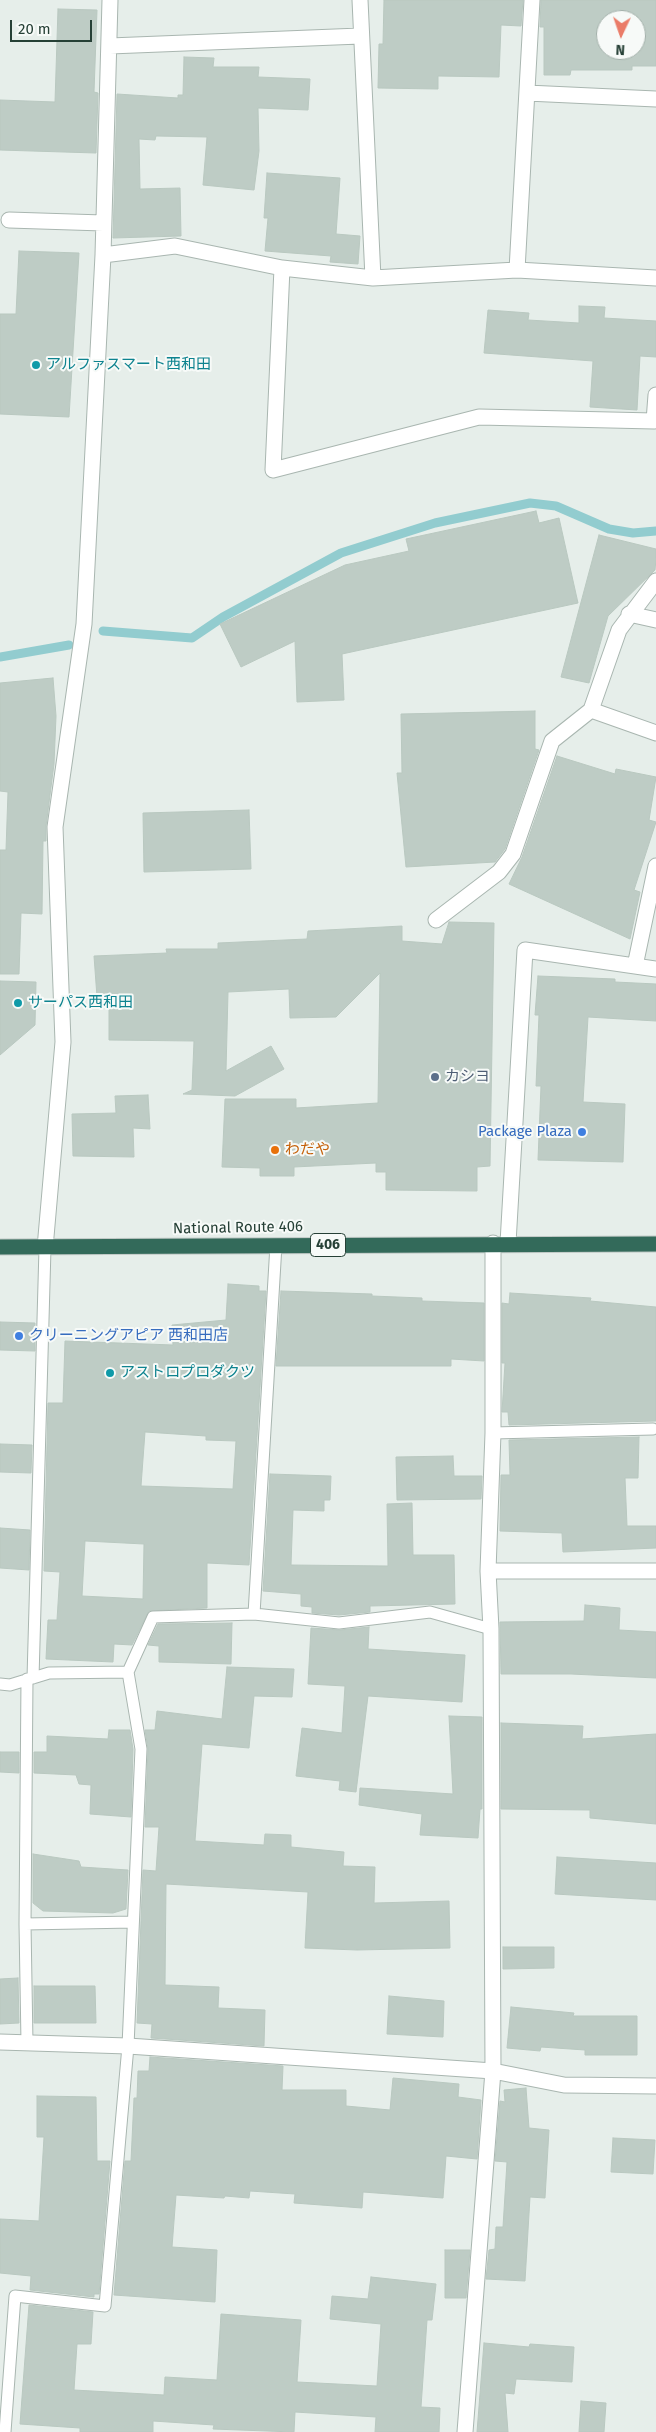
<!DOCTYPE html>
<html>
<head>
<meta charset="utf-8">
<style>
	body { margin:0 }
	#map { position:relative; width:656px; height:2432px; overflow:hidden; background:#e6eeea; font-family:"Fira Sans",sans-serif }
	canvas { display:block }
	.north { position:absolute; left:596px; top:10px; width:50px; height:50px; box-sizing:border-box; background:#f7faf8; border:1px solid #a3b0aa; border-radius:50%; rotate:183deg; font-size:14px; font-weight:700; line-height:20px; text-align:center; color:#264036 }
	.north::after { content:''; display:block; margin:auto; width:18px; height:22px; background:#ea7c68; clip-path:polygon(50% 0,100% 100%,50% 72%,0 100%) }
	.scale { position:absolute; left:10px; top:20px; width:82px; height:22px; box-sizing:border-box; border:2px solid #264036; border-top:0; padding-left:6px; font-size:15px; line-height:18px; white-space:nowrap; color:#264036; -webkit-text-stroke:4px #f7faf8; paint-order:stroke }
</style>
</head>
<body>
<div id="map">
<canvas width="656" height="2432"></canvas>
<div class="north">N</div>
<div class="scale">20 m</div>
</div>
<script>
const ctx = document.querySelector('canvas').getContext('2d');
ctx.lineJoin = 'round';
function shape(rows) {
  const path = new Path2D();
  for (const r of rows) {
    path.moveTo(r[0], r[1]);
    for (let i = 2; i < r.length; i += 2) path.lineTo(r[i], r[i + 1]);
  }
  return path;
}
function strokePath(path, color, width, dash) {
  ctx.strokeStyle = color;
  ctx.lineWidth = width;
  ctx.lineCap = dash ? 'butt' : 'round';
  ctx.setLineDash(dash || []);
  ctx.stroke(path);
}
function paint(path, color) {
  ctx.fillStyle = color;
  ctx.fill(path, 'evenodd');
}
function drawText(font, color, halo, rows, align = 'center') {
  ctx.font = font + ' "Fira Sans","Noto Sans JP",sans-serif';
  ctx.lineWidth = 4;
  ctx.setLineDash([]);
  ctx.textBaseline = 'middle';
  ctx.strokeStyle = halo;
  ctx.fillStyle = color;
  for (const [text, x, y, turn = 0] of rows) {
    ctx.save();
    ctx.translate(x, y);
    ctx.rotate((+turn || 0) * Math.PI / 180);
    ctx.textAlign = isNaN(turn) ? turn : align;
    if (halo) ctx.strokeText(text, 0, 0);
    ctx.fillText(text, 0, 0);
    ctx.restore();
  }
}
strokePath(shape([
	[103,631,192,638,223,617,341,553,435,523,530,503,556,506,609,529,633,533,656,531],
	[0,657,69,645]
]), '#92cccf', 9);
const building = shape([
	[384,0,523,0,521,26,501,25,499,77,438,76,438,89,378,88,379,44,383,44,384,0],
	[541,0,656,0,656,66,632,66,632,70,571,70,570,75,544,75,544,27,540,27,541,0],
	[606,20,636,20,636,50,606,50,606,20],
	[58,9,97,10,94,92,98,93,96,153,0,150,0,100,55,102,58,9],
	[184,57,214,58,213,67,259,67,258,77,310,79,308,110,258,108,259,151,254,190,203,185,207,137,156,136,155,140,139,139,140,189,180,188,181,236,113,238,117,94,178,98,178,95,183,95,184,57],
	[267,173,340,178,336,234,360,236,358,264,330,262,331,256,265,251,268,218,264,218,267,173],
	[19,251,79,253,69,417,0,414,0,314,16,314,19,251],
	[579,306,605,307,604,318,656,321,656,357,640,356,637,410,590,407,593,361,484,353,488,310,529,313,528,320,579,323,579,306],
	[536,511,539,523,559,518,578,603,342,654,344,700,297,702,295,641,241,667,220,624,345,565,409,551,406,539,536,511],
	[599,535,656,549,656,558,655,570,608,616,589,683,561,677,599,535],
	[53,678,56,716,54,764,46,826,46,841,43,841,42,914,21,913,19,974,0,974,0,850,6,850,8,792,0,791,0,683,53,678],
	[535,711,535,749,539,750,505,849,495,862,406,867,397,773,402,773,401,714,535,711],
	[557,756,615,774,616,769,656,777,649,820,656,822,634,890,640,892,630,939,509,884,522,857,557,756],
	[249,810,251,869,144,872,143,813,249,810],
	[449,922,494,923,490,1166,477,1167,477,1191,386,1190,386,1172,376,1172,376,1163,294,1167,294,1176,260,1176,260,1168,222,1167,225,1099,296,1099,296,1108,378,1103,380,973,336,1017,290,1018,289,989,228,992,226,1071,271,1046,284,1069,235,1096,183,1094,192,1090,194,1041,109,1040,109,996,97,997,94,956,167,953,166,949,218,949,218,943,307,939,308,931,402,926,402,941,442,944,449,922],
	[538,976,615,979,615,982,656,984,656,1021,588,1017,583,1102,625,1104,623,1162,538,1160,541,1086,536,1086,539,1015,535,1015,538,976],
	[0,981,36,982,35,1025,0,1055,0,981],
	[148,1095,150,1129,133,1128,134,1157,73,1156,72,1114,116,1113,115,1096,148,1095],
	[228,1284,259,1286,259,1291,266,1291,249,1565,207,1563,207,1608,149,1611,132,1645,114,1644,113,1662,46,1659,48,1620,57,1620,60,1572,44,1571,48,1403,63,1403,65,1341,173,1345,172,1325,226,1320,228,1284],
	[145,1432,206,1436,206,1440,236,1441,233,1489,141,1486,145,1432],
	[85,1541,144,1544,143,1599,82,1596,85,1541],
	[281,1291,372,1294,372,1296,422,1298,422,1301,484,1303,484,1361,451,1359,451,1366,276,1366,281,1291],
	[510,1293,591,1298,590,1301,656,1307,656,1421,509,1425,508,1412,502,1412,505,1363,502,1363,502,1303,509,1304,510,1293],
	[0,1322,35,1323,35,1351,0,1350,0,1322],
	[639,1437,638,1478,625,1478,627,1526,656,1526,656,1548,563,1552,562,1533,500,1531,501,1475,510,1475,509,1440,639,1437],
	[0,1444,32,1445,31,1473,0,1472,0,1444],
	[453,1456,454,1476,482,1476,481,1499,397,1500,396,1457,453,1456],
	[270,1474,331,1476,330,1500,324,1500,324,1511,293,1510,291,1565,388,1566,387,1504,412,1503,413,1555,454,1555,455,1604,370,1606,370,1612,339,1615,312,1613,312,1607,301,1606,301,1594,263,1591,270,1474],
	[0,1528,30,1530,29,1570,0,1568,0,1528],
	[585,1605,620,1608,619,1630,656,1632,656,1678,571,1674,501,1674,500,1622,584,1621,585,1605],
	[232,1623,231,1664,159,1662,159,1646,148,1645,158,1624,232,1623],
	[369,1627,368,1649,465,1655,462,1702,368,1696,356,1792,339,1790,340,1781,296,1776,302,1728,342,1733,345,1686,308,1684,311,1628,340,1630,369,1627],
	[227,1667,294,1669,292,1697,254,1696,249,1748,202,1744,195,1841,264,1845,265,1834,291,1835,291,1847,344,1852,343,1866,375,1867,374,1903,449,1901,450,1948,357,1950,305,1948,308,1892,166,1884,165,1985,219,1987,218,2008,265,2010,264,2046,151,2038,152,2024,137,2023,143,1870,156,1871,159,1827,145,1827,148,1749,145,1730,155,1730,157,1711,222,1719,227,1667],
	[449,1716,482,1717,482,1809,480,1809,478,1838,420,1835,422,1814,359,1805,360,1788,453,1794,449,1716],
	[501,1723,583,1726,582,1739,656,1734,656,1824,590,1818,590,1810,501,1809,501,1723],
	[109,1730,130,1730,133,1749,131,1817,90,1814,91,1785,79,1784,76,1775,34,1773,34,1752,47,1752,47,1736,108,1739,109,1730],
	[0,1752,19,1752,19,1773,0,1772,0,1752],
	[33,1854,79,1861,81,1867,128,1870,126,1909,113,1913,43,1911,33,1903,33,1854],
	[557,1857,656,1863,656,1900,555,1894,557,1857],
	[503,1947,554,1947,554,1968,503,1969,503,1947],
	[18,1978,19,2023,0,2024,0,1979,18,1978],
	[34,1986,95,1986,96,2023,34,2023,34,1986],
	[389,1996,444,2001,443,2037,387,2034,389,1996],
	[511,2007,574,2013,573,2016,637,2016,637,2055,585,2055,585,2050,541,2047,540,2051,507,2048,511,2007],
	[150,2057,283,2066,282,2090,346,2090,346,2106,390,2110,393,2078,459,2084,458,2097,481,2100,477,2159,446,2156,443,2198,363,2192,362,2208,294,2203,295,2194,250,2191,249,2198,225,2196,224,2198,176,2195,172,2247,217,2250,215,2302,114,2295,125,2161,131,2161,134,2098,137,2098,138,2071,149,2071,150,2057],
	[526,2088,529,2128,549,2130,545,2198,530,2197,525,2281,486,2279,489,2250,495,2249,496,2227,503,2227,507,2162,495,2161,500,2101,505,2102,504,2090,526,2088],
	[37,2096,96,2097,97,2161,110,2161,99,2294,94,2294,94,2297,30,2290,31,2276,0,2273,0,2219,39,2221,44,2137,37,2137,37,2096],
	[613,2138,655,2140,653,2174,611,2172,613,2138],
	[445,2250,470,2250,466,2298,445,2298,445,2250],
	[371,2277,436,2284,432,2320,427,2320,421,2407,440,2408,439,2432,375,2432,376,2417,295,2412,294,2432,213,2429,214,2425,153,2421,153,2432,80,2432,80,2428,20,2424,29,2305,93,2312,91,2344,77,2344,74,2390,164,2395,165,2377,217,2380,221,2314,301,2320,297,2382,377,2386,381,2324,330,2319,332,2296,368,2299,371,2277],
	[484,2343,529,2347,530,2344,574,2347,572,2382,516,2379,514,2394,505,2393,508,2432,477,2432,484,2343],
	[581,2401,606,2403,604,2432,579,2432,581,2401]
]);
paint(building, '#beccc5');
strokePath(building, '#b9c8c0', 1);
const lane = shape([
	[493,1433,653,1429],
	[254,1614,276,1245],
	[33,1678,45,1248],
	[27,1679,25,1924,27,2043],
	[0,1684,10,1685,49,1673,128,1672,153,1617,254,1614,339,1623,430,1612,491,1629],
	[25,1924,133,1922],
	[5,2432,15,2296,105,2306,128,2046,141,1749,128,1672]
]);
const street = shape([
	[360,0,373,278],
	[110,46,360,36],
	[527,93,656,99],
	[9,220,103,223],
	[103,255,175,246,282,268],
	[517,270,532,0],
	[656,278,517,270,373,278,282,268,273,470,479,417,654,421,656,395],
	[629,614,656,620],
	[591,710,656,733],
	[436,920,499,872,513,854,552,741,591,710,619,630,656,581],
	[635,966,656,866],
	[508,1243,525,950,656,969],
	[45,1248,63,1042,55,827,84,624,103,255,110,0],
	[488,1571,656,1571],
	[0,2042,128,2046,493,2071,564,2085,656,2086],
	[465,2432,493,2071,491,1629,488,1571,493,1433,493,1243]
]);
const highway = shape([
	[0,1247,656,1244]
]);
strokePath(lane, '#a9b6b0', 13);
strokePath(street, '#a9b6b0', 17);
strokePath(highway, '#c2cac7', 17);
strokePath(lane, '#fff', 11);
strokePath(street, '#fff', 15);
strokePath(highway, '#336a5a', 15);
for (const [x, y, r, color] of [
	[36,365,5,"#0f9aa8"],
	[18,1003,5,"#0f9aa8"],
	[435,1077,5,"#5c6f8a"],
	[582,1132,5,"#3f7fe0"],
	[275,1150,5,"#e8710a"],
	[19,1336,5,"#3f7fe0"],
	[110,1373,5,"#0f9aa8"]
]) {
  const dot = new Path2D();
  dot.arc(x, y, r, 0, 2 * Math.PI);
  ctx.fillStyle = color;
  ctx.fill(dot);
  strokePath(dot, '#f7faf8', 2);
}
for (const [x, y, w] of [
	[328,1245,35]
]) {
  const box = new Path2D();
  box.roundRect(x - w / 2, y - 11.5, w, 23, 4);
  ctx.fillStyle = '#f7faf8';
  ctx.fill(box);
  strokePath(box, '#264036', 1);
}
drawText('bold 14px', '#264036', null, [
	["406",328,1245]
]);
drawText('15px', '#0d838f', '#f7faf8', [
	["アルファスマート西和田",46,365],
	["サーパス西和田",28,1003],
	["アストロプロダクツ",120,1373]
], 'left');
drawText('15px', '#4e5e75', '#f7faf8', [
	["カシヨ",445,1077]
], 'left');
drawText('15px', '#366cbe', '#f7faf8', [
	["Package Plaza",572,1132],
	["クリーニングアピア 西和田店",29,1336,"left"]
], 'right');
drawText('15px', '#c56008', '#f7faf8', [
	["わだや",285,1150]
], 'left');
drawText('15px', '#264036', '#f7faf8', [
	["National Route 406",238,1228,-1]
]);
</script>
</body>
</html>
